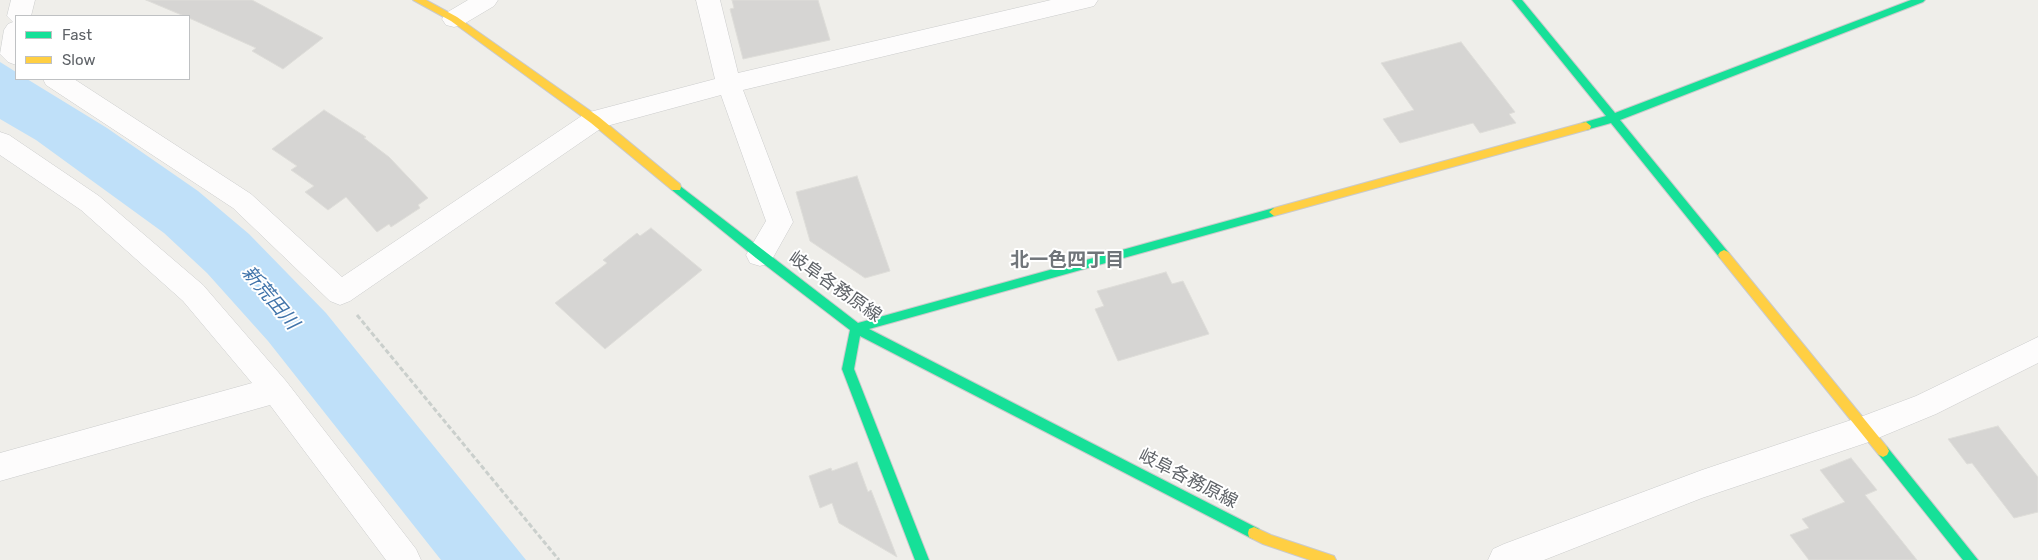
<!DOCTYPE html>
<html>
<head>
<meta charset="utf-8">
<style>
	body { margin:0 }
	#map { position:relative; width:2038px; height:560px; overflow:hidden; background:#efeeea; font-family:Rubik,sans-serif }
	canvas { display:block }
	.legend { position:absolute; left:15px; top:15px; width:175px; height:65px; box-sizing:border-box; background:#fff; border:1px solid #bfc1c3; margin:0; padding:6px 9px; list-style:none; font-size:15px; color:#5f6368 }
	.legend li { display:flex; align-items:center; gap:10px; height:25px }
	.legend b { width:25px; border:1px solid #bfc1c3 }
</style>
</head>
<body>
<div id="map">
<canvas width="2038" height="560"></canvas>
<ul class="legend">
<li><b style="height:6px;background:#16e098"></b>Fast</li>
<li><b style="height:6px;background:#ffcf43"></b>Slow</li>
</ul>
</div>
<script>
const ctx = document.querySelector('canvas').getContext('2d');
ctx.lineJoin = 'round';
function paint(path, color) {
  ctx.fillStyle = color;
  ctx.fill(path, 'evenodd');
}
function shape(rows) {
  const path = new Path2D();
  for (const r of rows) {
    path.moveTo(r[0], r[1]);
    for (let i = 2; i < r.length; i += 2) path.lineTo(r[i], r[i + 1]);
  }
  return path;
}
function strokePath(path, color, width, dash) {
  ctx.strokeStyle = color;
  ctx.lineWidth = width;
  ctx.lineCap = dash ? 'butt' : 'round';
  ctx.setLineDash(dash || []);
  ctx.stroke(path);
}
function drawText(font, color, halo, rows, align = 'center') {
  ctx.font = font + ' Rubik,"Noto Sans JP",sans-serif';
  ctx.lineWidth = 4;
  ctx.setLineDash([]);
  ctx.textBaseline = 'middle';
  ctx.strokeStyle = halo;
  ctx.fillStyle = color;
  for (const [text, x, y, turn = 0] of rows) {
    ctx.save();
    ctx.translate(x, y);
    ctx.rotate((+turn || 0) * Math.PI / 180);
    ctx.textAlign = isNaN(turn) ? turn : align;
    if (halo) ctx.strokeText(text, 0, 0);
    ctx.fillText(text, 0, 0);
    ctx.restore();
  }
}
paint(shape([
	[0,62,16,72,16,79,27,79,107,128,198,191,249,234,326,313,526,560,441,560,268,341,207,273,164,233,36,140,0,119]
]), '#bfe0f9');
const building = shape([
	[146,0,252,0,323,38,283,69,252,51,256,48,189,18,189,16,184,16,146,0],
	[732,0,818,0,830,40,743,59,730,9,734,8,732,0],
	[1461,42,1515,112,1509,114,1516,123,1480,133,1473,123,1400,143,1383,119,1414,110,1381,63,1461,42],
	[324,110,366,137,364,138,389,157,428,198,418,205,420,208,391,227,389,224,377,232,346,197,328,210,305,192,314,186,291,170,297,166,272,149,324,110],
	[857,176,890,271,865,278,810,241,796,192,857,176],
	[651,228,702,270,605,349,555,303,607,263,603,260,637,233,640,236,651,228],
	[1166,272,1172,284,1183,281,1209,334,1118,361,1095,309,1104,306,1097,291,1166,272],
	[1998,426,2038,477,2038,512,2014,518,1972,463,1967,464,1948,439,1998,426],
	[1851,458,1877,490,1865,495,1917,560,1809,560,1790,535,1809,528,1802,519,1845,502,1820,470,1851,458],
	[857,462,868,492,871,490,897,557,839,523,832,503,820,508,809,476,831,468,832,471,857,462]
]);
paint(building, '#d6d5d3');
strokePath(building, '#deddd9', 1);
const street = shape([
	[11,0,35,0,31,16,16,16,16,65,8,62,0,54,4,30,8,24,13,22,7,16,11,0],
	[468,0,498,0,494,6,462,25,454,27,446,25,442,19,446,13,468,0],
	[696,0,720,0,738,73,1051,0,1098,0,1094,6,1086,8,743,90,793,222,770,263,760,266,750,263,746,255,766,221,721,95,603,127,350,301,340,305,330,301,233,208,46,85,43,79,74,79,251,194,342,277,586,113,715,79,696,0],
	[0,132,9,135,99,196,203,285,286,381,416,549,421,560,386,560,270,405,0,481,0,453,252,383,183,301,81,210,0,155,0,132],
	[2038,337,2038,363,1936,414,1866,443,1702,498,1544,560,1488,560,1493,549,1504,544,1702,470,1863,416,1916,396,2038,337]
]);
const fast = shape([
	[1512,0,1522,0,1615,113,1911,0,1925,0,1923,2,1620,120,1728,252,1730,255,1728,258,1724,260,1720,258,1611,123,1586,130,1582,129,1581,126,1582,123,1606,116,1512,0],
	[676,183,858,323,1274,208,1278,209,1279,212,1274,216,869,329,1259,529,1260,533,1259,537,1254,539,1249,537,860,336,854,369,929,560,915,560,842,369,850,330,756,258,672,190,671,187,676,183],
	[1883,445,1887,447,1978,560,1963,560,1879,455,1877,451,1879,447,1883,445]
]);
const slow = shape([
	[413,0,426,0,457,17,599,117,680,184,681,187,680,190,672,190,591,123,451,21,413,0],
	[1586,122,1591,126,1590,129,1274,216,1269,212,1274,208,1586,122],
	[1724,250,1728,252,1887,447,1889,451,1887,455,1883,457,1879,455,1720,258,1718,255,1720,252,1724,250],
	[1254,527,1271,535,1334,556,1336,560,1310,560,1263,544,1249,537,1248,533,1249,529,1254,527]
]);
strokePath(street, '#cbcccc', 1);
strokePath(fast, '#cacacb', 2);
strokePath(slow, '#cacacb', 2);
strokePath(shape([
	[357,315,559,560]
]), '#cacfcc', 3, [5, 2.5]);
paint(street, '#fdfcfc');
paint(fast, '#16e098');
paint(slow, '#ffcf43');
drawText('18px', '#5f6368', '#fff', [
	["岐阜各務原線",835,287,35],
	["岐阜各務原線",1188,479,27]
]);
drawText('bold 19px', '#70757a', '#fff', [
	["北一色四丁目",1067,261]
]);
drawText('italic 19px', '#4174aa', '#fff', [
	["新荒田川",270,298,50]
]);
</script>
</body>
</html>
